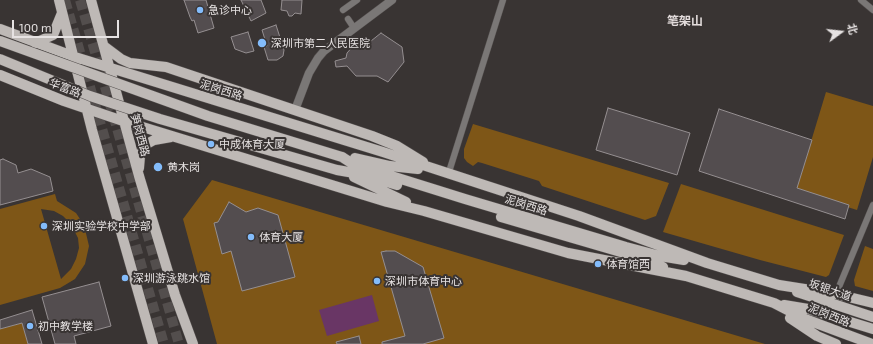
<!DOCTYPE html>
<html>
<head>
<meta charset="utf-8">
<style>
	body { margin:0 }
	#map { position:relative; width:873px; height:344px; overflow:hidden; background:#393433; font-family:"Exo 2","Noto Sans SC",sans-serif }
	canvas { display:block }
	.north { position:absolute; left:821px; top:12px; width:40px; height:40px; -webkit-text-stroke:3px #393433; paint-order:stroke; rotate:75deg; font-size:11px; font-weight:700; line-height:16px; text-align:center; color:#e6e2e2 }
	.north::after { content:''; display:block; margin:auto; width:14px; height:18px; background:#e6e2e2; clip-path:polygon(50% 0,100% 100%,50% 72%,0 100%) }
	.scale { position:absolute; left:12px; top:20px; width:107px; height:18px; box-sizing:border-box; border:2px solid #e6e2e2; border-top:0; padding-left:5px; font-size:12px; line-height:14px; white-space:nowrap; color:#e6e2e2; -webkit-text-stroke:3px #393433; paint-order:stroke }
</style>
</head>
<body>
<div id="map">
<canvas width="873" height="344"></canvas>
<div class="north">北</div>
<div class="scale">100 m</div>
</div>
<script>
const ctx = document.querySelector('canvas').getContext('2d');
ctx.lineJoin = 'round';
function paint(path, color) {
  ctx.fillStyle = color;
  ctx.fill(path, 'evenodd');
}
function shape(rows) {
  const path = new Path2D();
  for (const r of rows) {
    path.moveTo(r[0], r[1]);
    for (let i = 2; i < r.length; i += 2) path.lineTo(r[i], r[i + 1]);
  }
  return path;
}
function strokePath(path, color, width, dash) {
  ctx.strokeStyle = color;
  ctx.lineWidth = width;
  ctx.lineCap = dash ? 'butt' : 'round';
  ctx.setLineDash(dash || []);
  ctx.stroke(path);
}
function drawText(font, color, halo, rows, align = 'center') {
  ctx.font = font + ' "Exo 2","Noto Sans SC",sans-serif';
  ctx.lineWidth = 4;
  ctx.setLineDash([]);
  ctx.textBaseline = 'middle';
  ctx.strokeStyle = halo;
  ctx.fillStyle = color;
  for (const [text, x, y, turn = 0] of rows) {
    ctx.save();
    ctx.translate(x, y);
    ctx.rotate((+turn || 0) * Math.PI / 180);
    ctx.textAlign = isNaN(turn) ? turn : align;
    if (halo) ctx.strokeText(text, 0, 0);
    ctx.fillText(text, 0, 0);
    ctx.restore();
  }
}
paint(shape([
	[826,92,873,106,873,157,857,210,796,191],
	[473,124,669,183,656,216,645,220,542,186,539,181,482,163,478,162,473,166,467,162,464,158,464,149],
	[212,180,765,344,217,344,183,219],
	[681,184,844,235,829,275,826,277,760,260,663,232],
	[55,194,57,201,76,213,84,225,89,246,85,264,75,279,60,288,0,305,0,209],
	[41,209,54,211,63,216,71,224,78,238,79,248,76,259,71,269,61,279],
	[865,246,873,249,873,291,855,286,854,280],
	[22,323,28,344,0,344,0,329]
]), '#7e5617');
paint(shape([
	[372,295,379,321,327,336,319,310]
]), '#693665');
const building = shape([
	[184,0,206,0,214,28,198,33,194,20,192,21,190,17,184,0],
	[241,0,261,0,266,13,251,21,241,0],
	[282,0,302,0,301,14,295,13,292,16,289,16,287,11,281,10,282,0],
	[276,25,284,50,283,56,277,60,268,60,264,47,267,46,262,30,276,25],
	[248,32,254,51,246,53,235,49,231,37,248,32],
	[381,33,402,47,404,62,388,82,377,76,356,76,347,66,336,67,335,61,346,58,347,53,355,44,360,42,371,41,381,33],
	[608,108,690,133,677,175,596,150,608,108],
	[719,109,812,140,797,188,849,205,845,219,699,171,719,109],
	[3,159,16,165,18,173,31,169,50,177,53,191,0,205,0,160,3,159],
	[229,202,246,212,258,208,278,215,295,277,242,291,231,251,222,254,214,223,218,222,229,202],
	[386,251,395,251,423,267,444,338,423,344,382,344,382,342,405,336,381,252,386,251],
	[99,282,111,326,74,336,76,344,55,344,42,297,99,282],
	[32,310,42,344,28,344,22,323,0,329,0,320,32,310],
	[359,336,361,344,337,344,336,342,359,336]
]);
paint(building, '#534d4f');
strokePath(building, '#958f91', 1);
strokePath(shape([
	[65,0,164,344],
	[80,0,179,344]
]), '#534e4d', 10, [10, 5]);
const minor = shape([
	[861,0,873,10],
	[343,10,357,0],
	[348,19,354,28],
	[448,175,503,0],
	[836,294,873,205]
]);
const tertiary = shape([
	[295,110,309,73,318,58,324,51,392,0]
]);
const primary = shape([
	[59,0,92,130,153,344],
	[91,0,139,176,175,295,193,344],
	[0,29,75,57,383,152,579,216,707,263,779,285,836,294,873,303],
	[35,43,53,35,62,13],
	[105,47,121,59,130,63,166,67,372,136,397,146,423,162],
	[0,75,64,101,123,121,387,202,424,211,568,253,686,276,774,303,805,319,872,344],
	[342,157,353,164,465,199,626,247,660,256,684,260],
	[355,158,390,166,418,169],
	[139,168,140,156,145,145,154,140,171,137],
	[337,170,360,174,397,185],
	[354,177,406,202],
	[501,217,648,260,663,267],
	[797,292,873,317],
	[784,305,808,309,873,329],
	[790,318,817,336,836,344]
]);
strokePath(minor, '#55504f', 7);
strokePath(tertiary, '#55504f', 9);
strokePath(primary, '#55504f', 11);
strokePath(minor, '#7a7776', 6);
strokePath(tertiary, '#7a7776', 8);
strokePath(primary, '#beb9b6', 10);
const primaryBridge = shape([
	[0,41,208,116,342,157],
	[0,59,90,96,160,119,337,170]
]);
strokePath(primaryBridge, '#55504f', 11, []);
strokePath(primaryBridge, '#beb9b6', 10);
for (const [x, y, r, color] of [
	[200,10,4,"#83bcfb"],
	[262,43,5,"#83bcfb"],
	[211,144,4,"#83bcfb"],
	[158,167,5,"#83bcfb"],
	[44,226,4,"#83bcfb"],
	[251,237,4,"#83bcfb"],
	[598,264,4,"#83bcfb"],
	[125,278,4,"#83bcfb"],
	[377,281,4,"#83bcfb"],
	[30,326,4,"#83bcfb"]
]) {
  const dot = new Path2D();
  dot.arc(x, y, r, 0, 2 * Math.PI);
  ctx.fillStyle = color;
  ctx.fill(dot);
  strokePath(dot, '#393433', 1.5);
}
drawText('11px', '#e6e2e2', '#393433', [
	["急诊中心",208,10],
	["深圳市第二人民医院",271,43],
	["中成体育大厦",219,144],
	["黄木岗",167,167],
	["深圳实验学校中学部",52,226],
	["体育大厦",259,237],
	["体育馆西",606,264],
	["深圳游泳跳水馆",133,278],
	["深圳市体育中心",385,281],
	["初中教学楼",38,326]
], 'left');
drawText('11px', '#e6e2e2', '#393433', [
	["华富路",65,88,21],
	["泥岗西路",221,90,17],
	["笋岗西路",140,135,75],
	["泥岗西路",526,205,17],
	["坂银大道",830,290,19],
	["泥岗西路",829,315,22]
]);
drawText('bold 12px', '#e3dcdc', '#393433', [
	["笔架山",685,21]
]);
</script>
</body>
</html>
